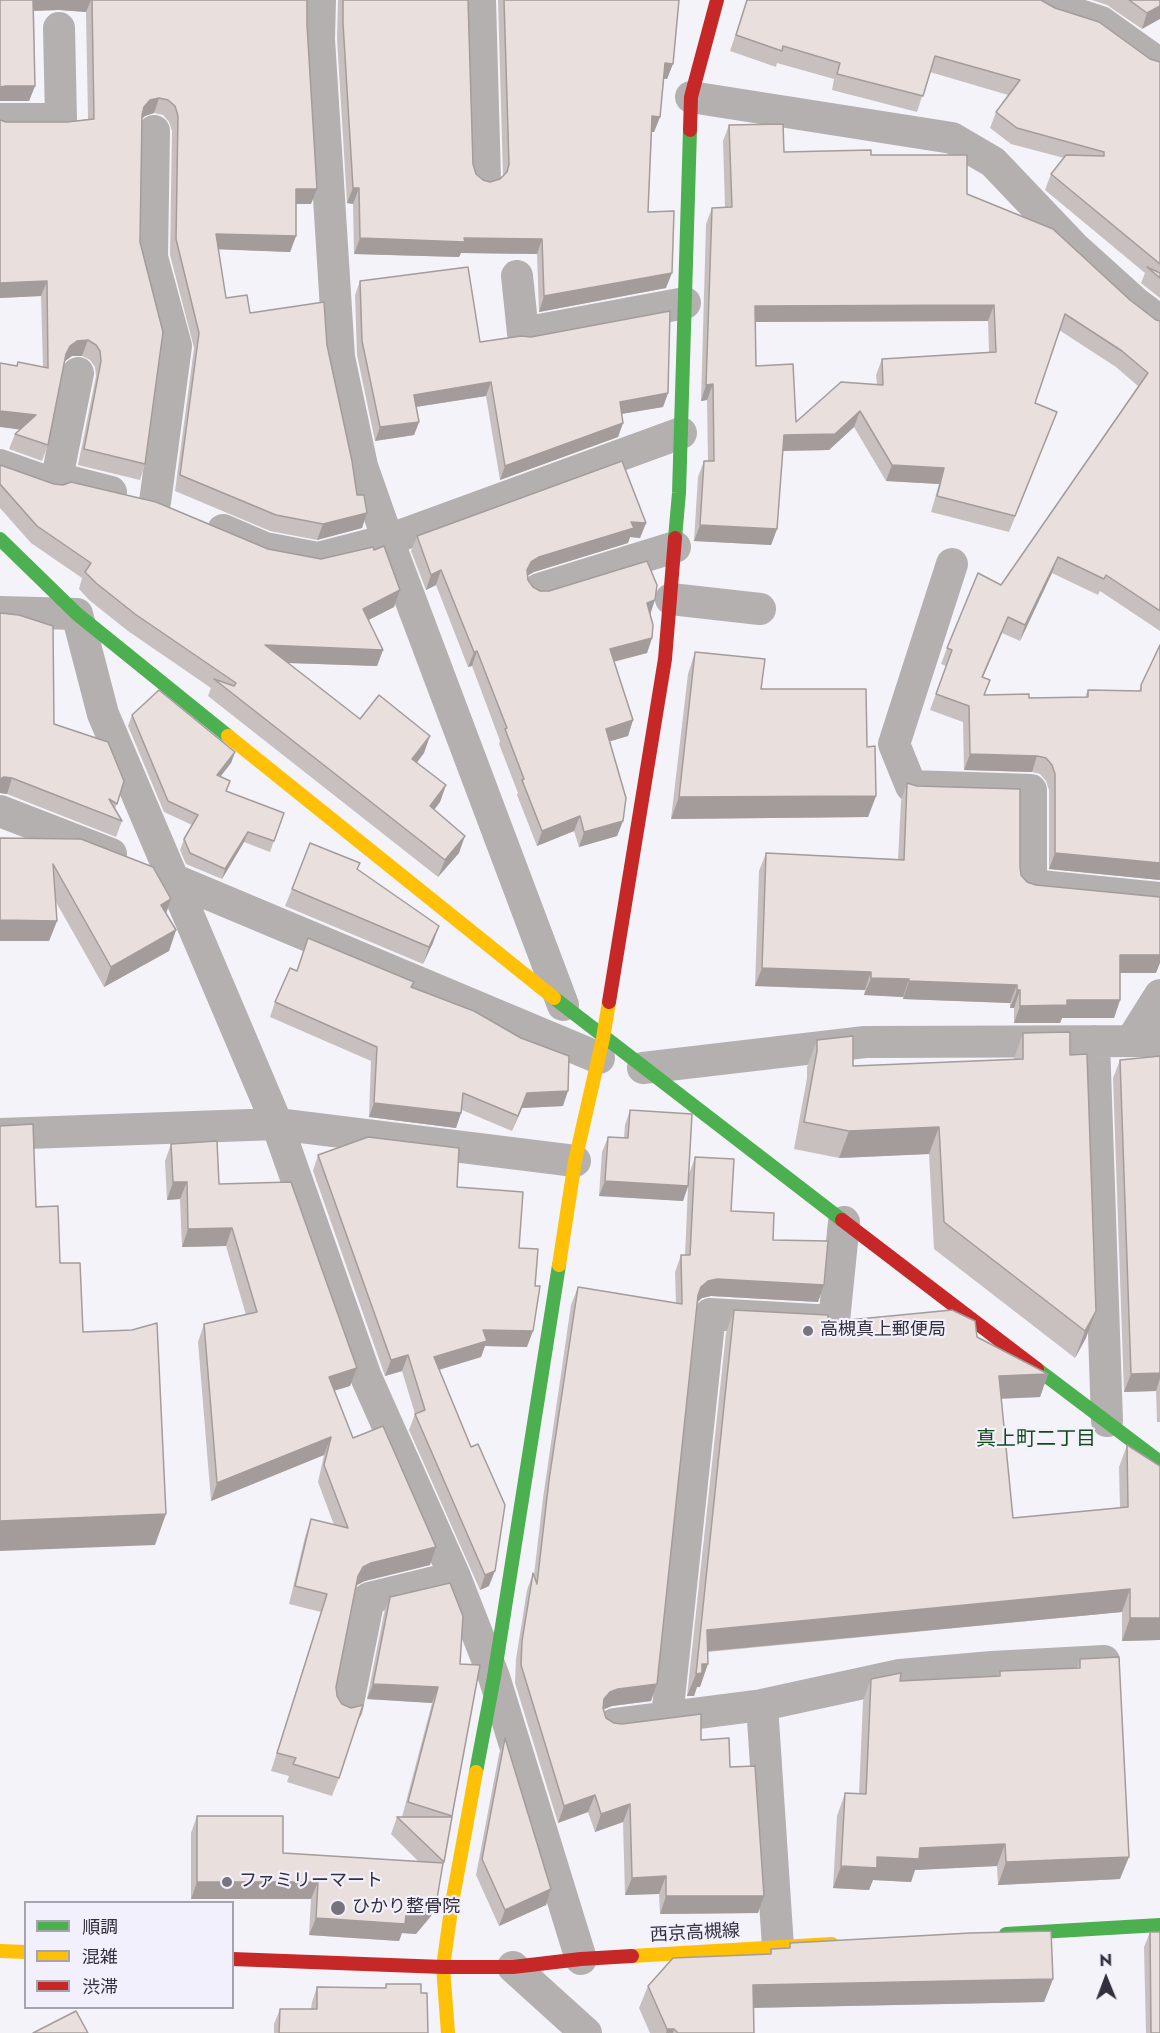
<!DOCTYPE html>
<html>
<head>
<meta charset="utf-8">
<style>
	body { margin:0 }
	#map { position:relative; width:1160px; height:2033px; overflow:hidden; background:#f4f3fa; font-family:Jost,"Noto Sans JP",sans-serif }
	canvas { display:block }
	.legend { position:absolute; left:24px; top:1901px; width:210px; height:108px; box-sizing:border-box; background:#f3f0fd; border:2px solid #a6a3b0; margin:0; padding:8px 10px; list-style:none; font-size:18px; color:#332f3c }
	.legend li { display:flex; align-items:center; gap:12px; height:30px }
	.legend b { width:30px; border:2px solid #a6a3b0 }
	.north { position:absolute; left:1076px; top:1949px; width:60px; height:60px; -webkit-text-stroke:4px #f3f0fd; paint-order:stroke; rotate:359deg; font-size:16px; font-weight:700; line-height:24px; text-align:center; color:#332f3c }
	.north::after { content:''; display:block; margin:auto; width:21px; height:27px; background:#332f3c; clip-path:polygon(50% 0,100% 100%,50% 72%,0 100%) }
</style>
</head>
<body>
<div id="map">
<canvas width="1160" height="2033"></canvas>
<ul class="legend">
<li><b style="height:8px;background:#4caf50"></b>順調</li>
<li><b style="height:8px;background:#ffc107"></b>混雑</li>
<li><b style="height:8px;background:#c62828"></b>渋滞</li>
</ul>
<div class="north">N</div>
</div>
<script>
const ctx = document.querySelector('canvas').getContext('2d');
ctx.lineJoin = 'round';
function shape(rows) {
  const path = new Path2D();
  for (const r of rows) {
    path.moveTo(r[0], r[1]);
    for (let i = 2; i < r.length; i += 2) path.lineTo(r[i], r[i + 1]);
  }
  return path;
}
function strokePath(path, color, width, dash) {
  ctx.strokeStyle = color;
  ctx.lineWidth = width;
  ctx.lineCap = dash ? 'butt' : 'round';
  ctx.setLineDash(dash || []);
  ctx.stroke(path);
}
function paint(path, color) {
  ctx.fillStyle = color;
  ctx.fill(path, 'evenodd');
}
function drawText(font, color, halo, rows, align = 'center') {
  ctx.font = font + ' Jost,"Noto Sans JP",sans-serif';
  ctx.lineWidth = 4.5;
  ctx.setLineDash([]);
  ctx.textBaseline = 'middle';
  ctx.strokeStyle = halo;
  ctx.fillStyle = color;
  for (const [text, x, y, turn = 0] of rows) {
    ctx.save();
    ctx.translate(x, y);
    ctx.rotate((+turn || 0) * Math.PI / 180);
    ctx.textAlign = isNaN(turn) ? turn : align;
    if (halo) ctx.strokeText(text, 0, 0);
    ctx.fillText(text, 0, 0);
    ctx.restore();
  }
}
strokePath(shape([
	[320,0,319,39,339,357,362,466,388,540,563,1005],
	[480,0,485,179],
	[1043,0,1055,7,1101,22,1154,60],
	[691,97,952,138,993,162,1074,247,1136,303,1160,321],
	[0,119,61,119,59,28],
	[154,131,152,257,176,346,155,502],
	[517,276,523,333,685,303],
	[0,465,54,484,57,478,111,492],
	[57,478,78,373],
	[223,530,265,548,318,558,388,540,681,433],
	[952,564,894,744,911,786,1031,790,1031,885,1160,898],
	[539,589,675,547],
	[671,599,760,609],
	[0,612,77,614,103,714,277,1124,366,1377,455,1577,494,1677,581,1959],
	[0,811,111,854],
	[163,875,599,1058],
	[1094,1041,1107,1421],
	[1131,1041,1160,995],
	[643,1068,865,1042,1160,1041],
	[0,1134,277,1124,575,1161],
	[762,1705,900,1675,992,1667,1104,1661],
	[347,1708,369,1598,455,1577],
	[667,1717,710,1314,834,1321,844,1222],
	[614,1724,762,1705,778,1947],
	[513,1967,586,2033]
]), '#b4b0b0', 32);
strokePath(shape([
	[675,538,679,493,690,130],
	[0,539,77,614,228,736],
	[554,998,842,1220],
	[1037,1369,1160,1462],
	[476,1772,494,1677,559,1265],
	[1006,1934,1160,1925]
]), '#4caf50', 14);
strokePath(shape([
	[228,736,554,998],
	[559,1265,575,1161,603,1038,609,1002],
	[0,1951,26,1952],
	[632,1956,832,1944],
	[448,2033,443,1967,452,1903,476,1772]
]), '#ffc107', 14);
strokePath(shape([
	[690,130,691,97,717,0],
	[609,1002,665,659,675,538],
	[842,1220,1037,1369],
	[232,1959,443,1967,513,1967,581,1959,632,1956]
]), '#c62828', 14);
paint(shape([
	[0,0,307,0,307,25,311,204,296,204,296,236,290,252,218,249,226,298,250,313,327,345,357,495,367,513,362,528,317,540,270,531,175,491,194,348,170,255,172,131,169,122,163,115,154,113,145,116,142,119,140,242,145,464,140,480,78,465,96,376,95,367,90,360,82,356,72,356,65,361,48,445,42,461,9,449,15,434,20,430,17,366,43,367,41,296,0,298,0,120,6,122,67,122,88,119,86,12,59,10,34,11,35,86,29,101,0,101],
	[338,0,468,0,473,164,476,174,483,180,490,182,500,179,503,176,498,0,679,0,667,79,664,79,660,117,654,132,652,132,648,212,666,288,539,312,537,254,461,253,459,257,354,254,353,204,347,203,337,39],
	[747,0,1150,59,1160,62,1160,298,1141,283,1145,273,1045,190,1051,174,1064,158,1011,144,990,128,996,112,1008,95,930,72,917,112,832,90,834,79,777,63,776,67,730,51],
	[1092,0,1160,0,1142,29,1107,5],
	[729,125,784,152,871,155,967,194,1130,300,1156,320,1160,321,1160,631,1100,591,1098,595,1052,573,1020,641,1002,633,983,677,984,695,1029,698,1085,697,1088,690,1139,691,1160,645,1160,880,1049,869,1049,790,1046,781,1040,774,1032,772,964,770,963,722,930,710,946,666,941,664,947,648,1001,585,1138,386,1116,367,1059,330,1035,403,1051,428,1009,532,931,512,939,484,886,481,854,427,829,450,782,451,777,529,771,545,694,541,698,477,704,461,708,461,707,400,701,401,706,224,712,208,725,208,723,141],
	[988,321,989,352,882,359,876,375,877,384,796,422,756,366,756,322],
	[360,281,480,342,668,393,663,407,621,414,623,423,618,437,500,480,486,396,416,407,419,422,414,435,375,441,357,355,355,295],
	[0,465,54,484,268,549,321,559,374,550,400,590,394,607,368,620,383,650,377,666,288,663,360,719,424,753,417,763,446,785,440,802,434,810,459,853,438,877,208,696,211,688,128,631,89,600,79,589,82,578,31,543,0,508],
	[646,523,640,538,630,537,628,543,534,572,527,576,528,580,533,587,540,591,650,614,652,638,647,653,614,662,633,720,628,736,610,741,623,821,617,836,579,847,574,831,537,846,517,795,518,793,499,744,500,741,472,666,468,667,436,585,426,590,411,551,417,536],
	[0,613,54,724,124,781,115,809,122,821,116,837,7,794,0,793],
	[695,652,761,689,867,747,876,796,868,817,671,819,688,674],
	[132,715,235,752,231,763,220,777,226,791,284,813,270,852,244,842,222,879,186,864,180,850,184,839,192,825,164,812,128,726],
	[907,783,1020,867,1021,875,1027,882,1156,973,1120,973,1120,1000,1114,1018,1062,1018,1060,1023,1014,1023,1014,1008,1010,1008,1010,1003,903,999,903,997,864,995,865,990,755,986,759,871,766,853,898,859,901,801],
	[0,838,171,899,166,913,176,930,169,951,104,987,56,902,57,921,49,941,0,941],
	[357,870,439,926,423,964,285,906,292,889],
	[308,938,412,988,563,1106,522,1108,512,1131,462,1110,456,1128,369,1117,371,1061,270,1017,275,1002,297,971],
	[1023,1033,1070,1055,1086,1338,1075,1358,934,1249,929,1154,839,1158,794,1149,807,1078,807,1067,817,1040,853,1066,1014,1059],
	[1160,1056,1160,1422,1157,1422,1156,1391,1124,1392,1113,1078,1120,1060],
	[630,1110,689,1174,695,1157,731,1211,773,1240,824,1285,818,1302,711,1296,702,1298,698,1302,657,1684,651,1701,612,1706,603,1710,606,1718,614,1723,701,1740,730,1767,758,1913,660,1914,659,1894,625,1895,623,1822,595,1832,588,1812,558,1823,515,1683,516,1659,527,1590,533,1573,534,1575,543,1498,571,1305,578,1287,676,1303,675,1272,681,1255,685,1255,688,1187,683,1201,599,1196,602,1152,608,1137,624,1138,625,1125],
	[171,1144,219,1184,350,1386,334,1391,353,1438,430,1565,365,1581,357,1585,336,1687,339,1778,332,1796,287,1782,289,1776,271,1771,321,1612,289,1604,305,1537,311,1519,334,1525,318,1482,324,1455,211,1501,198,1342,204,1324,246,1315,226,1246,182,1247,180,1199,167,1200,165,1161],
	[318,1155,457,1187,519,1248,527,1347,485,1346,481,1357,439,1370,489,1586,480,1590,409,1430,415,1414,402,1371,385,1376,313,1171],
	[734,1310,828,1322,977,1337,1048,1374,1040,1397,1001,1399,1013,1518,1120,1508,1119,1467,1127,1445,1160,1466,1160,1640,1122,1641,1122,1612,708,1652,700,1687,697,1687,694,1696,687,1696,726,1333],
	[390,1597,460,1664,480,1665,443,1863,431,1916,416,1934,402,1933,399,1941,309,1935,311,1899,191,1899,191,1833,197,1816,283,1853,418,1861,391,1834,397,1817,402,1817,432,1703,367,1699,384,1613],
	[1080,1659,1120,1879,998,1885,997,1866,915,1870,911,1882,873,1880,869,1890,833,1888,837,1816,845,1793,859,1794,863,1701,871,1679,900,1681,998,1676,1000,1671,1077,1668],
	[505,1738,551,1889,546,1905,499,1926,476,1875,499,1754],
	[1150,1932,1160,2033,1146,2033,1144,1947],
	[790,1943,1053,1979,1044,2002,753,2008,754,2033,650,2033,639,2008,648,1986,769,1954,771,1949,788,1948],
	[386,1984,421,1993,428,2033,274,2033,274,2024,280,2009,311,2009,312,2002,317,1987,385,1988]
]), '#c8c0be');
paint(shape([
	[32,0,91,0,86,12,59,10,28,11],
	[1160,6,1160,19,1142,29,1147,13],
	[665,63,673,64,667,79,660,78],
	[6,86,35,86,29,101,0,101,0,87],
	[159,98,154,113,145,116,138,122,144,107,150,100],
	[652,116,660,117,654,132,647,132],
	[353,188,359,188,353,204,347,203],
	[296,189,317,189,311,204,291,204],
	[216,234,296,236,290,252,210,249],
	[360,238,464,238,542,239,537,254,461,253,459,257,354,254],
	[672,273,666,288,539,312,544,296],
	[47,281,41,296,0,298,0,283],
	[994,305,988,321,749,322,755,306],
	[88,340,82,356,72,356,64,362,66,354,70,346,77,341],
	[491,382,486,396,409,408,414,395],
	[713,384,707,400,701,401,706,385],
	[668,393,663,407,615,415,620,402],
	[0,411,36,415,30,431,0,427],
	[860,411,854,427,829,450,778,451,784,435],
	[419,422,414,435,375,441,380,427],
	[623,423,618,437,500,480,505,466],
	[892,465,944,468,939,484,886,481],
	[367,513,362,528,317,540,323,524],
	[631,522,646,523,640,538,630,537,628,543,534,572,525,577,527,570,531,562,539,557],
	[700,525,777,529,771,545,694,541],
	[1058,557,1052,573,1020,641,1025,625],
	[441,570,436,585,426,590,431,575],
	[400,590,394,607,357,626,363,609],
	[655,600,650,615,647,603],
	[1008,617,1002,633,976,693,982,677],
	[652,638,647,653,604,664,610,649],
	[265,645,383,650,377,666,259,662],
	[477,651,472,666,468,667,474,652],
	[633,720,628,736,601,744,606,729],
	[430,736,424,753,406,776,412,759],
	[235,752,231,763,213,786,217,775],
	[970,754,1037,756,1032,772,964,770],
	[4,777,12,778,7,794,0,793,0,779],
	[446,785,440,802,424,823,430,806],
	[876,796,868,817,671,819,679,797],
	[580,816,574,831,537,846,542,831],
	[623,821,617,836,579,847,584,832],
	[248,832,244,842,222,879,225,869],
	[465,836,459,853,438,877,445,860],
	[1055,853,1160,863,1160,880,1049,869],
	[171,899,164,919,161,905],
	[0,920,57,921,49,941,0,941],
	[439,926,433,943,423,964,429,947],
	[176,930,169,951,104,987,111,967],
	[1120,955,1160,955,1160,963,1156,973,1114,973],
	[762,968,871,972,865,990,755,986],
	[871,978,909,979,903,997,864,995],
	[909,981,1017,985,1010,1003,903,999],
	[1017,990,1020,990,1014,1008,1010,1008],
	[1067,1000,1120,1000,1114,1018,1062,1018,1060,1023,1014,1023,1020,1006],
	[568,1091,563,1106,522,1108,512,1131,527,1093],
	[374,1103,461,1113,456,1128,369,1117],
	[939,1127,929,1154,839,1158,849,1131],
	[605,1181,688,1186,683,1201,599,1196],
	[173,1182,187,1182,180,1199,167,1200],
	[232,1228,226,1246,182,1247,188,1229],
	[717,1279,824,1285,818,1302,711,1296,702,1298,695,1304,701,1287,708,1281],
	[1096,1311,1086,1338,1075,1358,1085,1331],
	[483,1330,533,1331,527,1347,485,1346,481,1357,428,1373,434,1357],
	[408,1355,402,1371,385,1376,391,1360],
	[357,1368,350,1386,322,1394,329,1377],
	[1160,1373,1160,1378,1156,1391,1124,1392,1131,1374],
	[1048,1374,1040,1397,990,1399,999,1376],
	[331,1437,324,1455,211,1501,217,1483],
	[166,1514,155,1545,0,1551,0,1521],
	[436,1547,430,1565,365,1581,357,1585,358,1576,363,1567,371,1563],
	[495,1571,489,1586,480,1590,485,1575],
	[1130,1589,1122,1612,699,1652,707,1630],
	[1130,1618,1160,1618,1160,1640,1122,1641],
	[702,1664,708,1664,700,1687,697,1687,694,1696,687,1696,696,1674],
	[373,1684,438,1687,432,1703,367,1699],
	[657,1684,651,1701,612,1706,604,1709,598,1717,604,1699,610,1692,618,1689],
	[595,1795,588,1812,558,1823,564,1806],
	[630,1804,623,1822,595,1832,601,1814],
	[1005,1844,997,1866,915,1870,911,1882,873,1880,869,1890,833,1888,841,1866,920,1848],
	[1129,1857,1120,1879,998,1885,1006,1862],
	[666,1876,659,1894,625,1895,632,1878],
	[197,1882,318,1882,311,1899,191,1899],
	[551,1889,546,1905,499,1926,505,1910],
	[666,1896,764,1896,758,1913,660,1914],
	[437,1899,431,1916,416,1934,402,1933,399,1941,309,1935,316,1918,406,1915],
	[1053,1979,1044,2002,744,2008,753,1985],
	[667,2029,674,2029,673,2033,666,2033]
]), '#a39c9b');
const building = shape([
	[0,0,33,0,35,86,6,86,0,87,0,0],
	[92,0,307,0,307,25,317,189,296,189,296,236,216,234,226,298,247,295,250,313,324,302,327,345,352,461,357,495,364,495,367,513,323,524,276,515,180,475,199,333,176,239,178,116,175,106,168,100,159,98,150,100,144,107,142,115,140,242,163,332,145,464,84,449,101,361,100,351,96,345,88,340,77,341,70,346,66,354,48,445,15,434,36,415,0,411,0,363,17,366,18,362,48,368,47,281,0,283,0,120,6,122,67,122,94,119,92,0],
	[343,0,468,0,473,164,476,174,483,180,490,182,500,179,507,172,509,164,504,0,679,0,673,64,665,63,660,117,652,116,648,212,674,211,672,273,544,296,542,239,464,238,465,242,360,238,359,188,353,188,343,23,343,0],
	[747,0,1041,0,1055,8,1099,22,1150,59,1160,62,1160,264,1051,174,1066,155,1104,156,1104,152,1017,128,996,112,1020,80,935,56,923,96,837,74,840,63,783,46,782,51,736,35,747,0],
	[1129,0,1160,0,1160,6,1147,13,1129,0],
	[783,124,784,152,871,150,871,155,967,155,967,194,1053,229,1130,300,1156,320,1160,321,1160,611,1106,575,1104,579,1058,557,1025,625,1008,617,982,677,990,680,984,695,1029,694,1029,698,1088,697,1088,690,1141,691,1141,685,1160,645,1160,863,1055,853,1055,774,1052,765,1046,758,1037,756,970,754,969,706,936,694,952,650,947,648,978,573,1001,585,1148,373,1122,351,1065,314,1035,403,1057,412,1015,516,937,496,944,468,892,465,860,411,835,434,784,435,777,529,700,525,704,461,714,461,713,384,706,385,712,208,732,207,729,125,783,124],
	[994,305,996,352,882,359,883,385,841,382,796,422,793,364,756,366,755,306,994,305],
	[468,267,480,342,521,336,531,337,670,311,668,393,620,402,623,423,505,466,491,382,414,395,419,422,380,427,362,341,360,281,468,267],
	[1147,267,1160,273,1160,278,1147,267],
	[622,461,646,523,631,522,634,528,539,557,531,562,527,570,528,580,533,587,540,591,549,591,647,561,657,585,655,600,647,603,653,625,652,638,610,649,633,720,606,729,626,798,623,821,584,832,580,816,542,831,522,780,524,779,505,729,507,728,477,651,474,652,441,570,431,575,417,536,622,461],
	[0,465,54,484,63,485,71,482,156,502,268,549,321,559,373,547,374,550,384,546,400,590,363,609,383,650,265,645,360,719,379,695,430,736,412,759,446,785,430,806,465,836,445,860,214,679,234,686,236,683,135,614,96,583,85,572,91,563,37,526,0,484,0,465],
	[0,613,19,615,53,626,54,724,108,742,124,781,117,804,109,799,122,821,12,778,4,777,0,779,0,613],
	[695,652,765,659,761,689,866,689,867,747,875,746,876,796,679,797,695,652],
	[159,690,235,752,217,775,230,781,226,791,284,813,274,841,248,832,225,869,190,853,184,839,198,815,168,801,132,715,159,690],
	[907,783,917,786,1020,789,1020,867,1021,875,1027,882,1036,885,1160,897,1160,955,1120,955,1120,1000,1067,1000,1067,1005,1020,1006,1020,990,1017,990,1017,985,909,981,909,979,871,978,871,972,762,968,766,853,904,860,907,783],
	[0,838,81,839,153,867,171,899,161,905,176,930,111,967,53,864,57,921,0,920,0,838],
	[310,843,360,863,357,869,439,926,429,947,292,889,310,843],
	[308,938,414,982,411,987,474,1011,521,1038,569,1056,568,1091,527,1093,518,1116,463,1093,461,1113,374,1103,377,1047,275,1002,290,968,297,971,308,938],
	[1070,1032,1070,1055,1087,1054,1096,1311,1085,1331,944,1222,939,1127,849,1131,804,1122,817,1051,817,1040,853,1036,853,1066,1023,1059,1023,1033,1070,1032],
	[1160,1056,1160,1373,1131,1374,1120,1060,1160,1056],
	[630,1110,692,1114,688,1186,605,1181,608,1137,628,1138,630,1110],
	[33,1124,36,1207,58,1206,60,1263,80,1263,83,1332,132,1330,157,1323,166,1514,0,1521,0,1126,33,1124],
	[368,1137,459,1148,457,1187,523,1192,519,1248,538,1249,535,1286,540,1286,533,1331,483,1330,487,1341,434,1357,471,1447,478,1444,505,1505,495,1571,485,1575,415,1414,425,1410,408,1355,391,1360,318,1155,368,1137],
	[217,1141,219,1184,291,1182,357,1368,329,1377,353,1438,383,1426,436,1547,371,1563,363,1567,358,1576,336,1687,337,1696,342,1704,351,1708,363,1705,339,1778,293,1764,296,1758,277,1753,327,1594,295,1586,311,1519,348,1528,324,1465,331,1437,217,1483,204,1324,257,1312,232,1228,188,1229,187,1182,173,1182,171,1144,217,1141],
	[695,1157,734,1159,731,1211,774,1213,773,1240,828,1241,824,1285,717,1279,708,1281,701,1287,698,1295,657,1684,618,1689,610,1692,604,1699,603,1708,606,1718,614,1723,622,1724,701,1714,701,1740,729,1738,730,1767,755,1766,764,1896,666,1896,666,1876,632,1878,630,1804,601,1814,595,1795,564,1806,521,1665,522,1641,533,1573,537,1584,549,1480,578,1287,682,1304,681,1255,690,1255,695,1157],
	[734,1310,828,1315,828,1322,952,1310,975,1321,977,1337,1048,1374,999,1376,1013,1518,1128,1507,1127,1445,1160,1466,1160,1618,1130,1618,1130,1589,707,1630,708,1664,702,1664,702,1673,696,1674,734,1310],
	[450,1583,463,1616,460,1664,480,1665,452,1816,408,1802,438,1687,373,1684,390,1597,450,1583],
	[1119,1657,1129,1857,1006,1862,1005,1844,920,1848,919,1859,877,1857,877,1868,841,1866,845,1793,866,1794,871,1679,901,1673,900,1681,1000,1676,1000,1671,1080,1668,1080,1659,1119,1657],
	[505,1738,551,1889,505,1910,482,1859,505,1738],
	[197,1816,283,1816,283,1853,443,1863,437,1899,422,1916,406,1915,405,1924,316,1918,318,1882,197,1882,197,1816],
	[397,1817,452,1817,444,1862,397,1817],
	[1051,1931,1053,1979,753,1985,754,2033,678,2033,674,2029,667,2029,648,1986,673,1958,771,1954,771,1949,790,1948,790,1943,970,1933,1051,1931],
	[1150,1932,1160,1932,1160,2033,1151,2033,1150,1932],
	[386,1984,421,1984,421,1993,427,1993,428,2033,279,2033,280,2009,317,2009,317,1987,386,1988,386,1984],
	[76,2011,88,2033,33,2033,76,2011]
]);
paint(building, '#e9dfdd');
strokePath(building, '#a39c9b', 1.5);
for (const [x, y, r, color] of [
	[808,1331,6,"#77747e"],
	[227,1882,6,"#77747e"],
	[338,1908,8,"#77747e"]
]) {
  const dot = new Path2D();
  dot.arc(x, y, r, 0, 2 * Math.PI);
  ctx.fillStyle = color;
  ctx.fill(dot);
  strokePath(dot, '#f3f0fd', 2);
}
drawText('18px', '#332f3c', '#f3f0fd', [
	["高槻真上郵便局",820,1331],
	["ファミリーマート",239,1882],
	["ひかり整骨院",352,1908]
], 'left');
drawText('18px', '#332f3c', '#f3f0fd', [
	["西京高槻線",695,1934,-3]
]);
drawText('20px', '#124b17', '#f3f0fd', [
	["真上町二丁目",1036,1440]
]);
</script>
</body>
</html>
